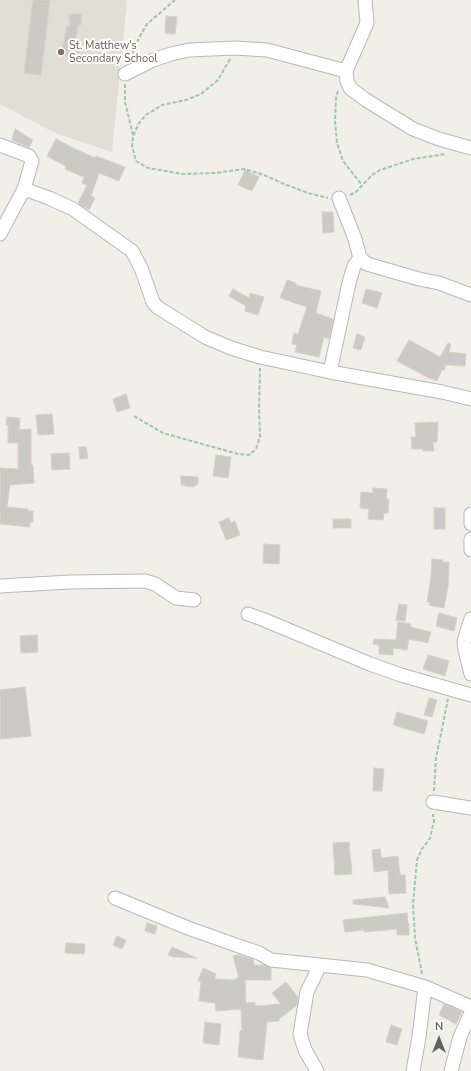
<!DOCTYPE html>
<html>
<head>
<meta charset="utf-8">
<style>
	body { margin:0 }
	#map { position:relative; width:471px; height:1071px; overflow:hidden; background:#f1efe8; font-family:"Nunito Sans",sans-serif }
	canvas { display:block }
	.north { position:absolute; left:419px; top:1019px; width:40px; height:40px; -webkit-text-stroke:3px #fff; paint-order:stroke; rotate:0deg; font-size:11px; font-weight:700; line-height:16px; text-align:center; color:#5f6368 }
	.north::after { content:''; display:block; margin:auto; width:14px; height:18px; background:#5f6368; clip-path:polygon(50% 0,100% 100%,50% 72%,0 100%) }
</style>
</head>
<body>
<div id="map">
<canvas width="471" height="1071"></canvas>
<div class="north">N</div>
</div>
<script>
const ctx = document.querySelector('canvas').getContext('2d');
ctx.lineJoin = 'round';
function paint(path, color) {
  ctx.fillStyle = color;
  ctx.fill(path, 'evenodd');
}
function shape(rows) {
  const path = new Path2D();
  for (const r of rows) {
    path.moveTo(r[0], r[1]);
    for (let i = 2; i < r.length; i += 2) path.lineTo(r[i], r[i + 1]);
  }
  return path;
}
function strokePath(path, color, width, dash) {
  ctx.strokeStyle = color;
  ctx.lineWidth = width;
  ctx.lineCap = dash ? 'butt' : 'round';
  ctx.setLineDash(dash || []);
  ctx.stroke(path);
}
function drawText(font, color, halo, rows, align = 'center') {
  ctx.font = font + ' "Nunito Sans",sans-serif';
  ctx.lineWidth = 4;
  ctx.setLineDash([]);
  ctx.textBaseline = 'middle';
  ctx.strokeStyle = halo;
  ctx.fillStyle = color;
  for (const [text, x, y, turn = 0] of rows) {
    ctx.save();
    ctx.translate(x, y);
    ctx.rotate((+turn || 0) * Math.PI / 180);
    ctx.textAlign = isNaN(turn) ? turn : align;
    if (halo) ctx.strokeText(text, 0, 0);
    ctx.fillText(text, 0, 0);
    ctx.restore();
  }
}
paint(shape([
	[0,0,127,0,112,152,55,133,0,104]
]), '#e1ded6');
const building = shape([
	[33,0,50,0,41,75,24,73,33,0],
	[69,14,81,14,81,25,78,25,74,48,79,48,78,57,61,55,67,26,70,26,69,14],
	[166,16,177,17,175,34,165,33,166,16],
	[15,129,33,140,29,147,12,140,15,129],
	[56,139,73,148,95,158,96,156,125,167,119,181,99,173,91,196,95,198,89,210,78,203,87,185,82,183,84,177,65,169,66,166,47,156,56,139],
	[245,170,259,177,252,191,238,185,245,170],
	[322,212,333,212,334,232,323,233,322,212],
	[287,280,296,283,296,285,321,291,316,313,333,319,329,339,324,337,319,357,295,352,297,345,292,344,294,333,298,334,307,307,280,298,287,280],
	[233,289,249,298,250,293,264,297,258,315,245,311,246,306,229,296,233,289],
	[366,289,382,293,377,308,362,303,366,289],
	[357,334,365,337,361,350,353,348,357,334],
	[409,340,440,357,448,343,451,344,449,352,466,354,465,366,446,365,444,370,442,370,437,381,429,378,397,361,409,340],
	[126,394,130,408,117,412,113,399,126,394],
	[52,414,54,434,38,435,36,415,52,414],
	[7,417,20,418,19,430,31,429,31,465,33,465,34,483,10,485,7,507,28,509,28,511,33,511,33,522,30,522,30,527,0,524,0,468,18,469,18,443,8,443,8,425,6,425,7,417],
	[438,422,437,442,433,442,434,451,423,451,423,449,412,449,411,437,416,437,415,423,438,422],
	[79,447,86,447,88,458,80,459,79,447],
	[69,453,70,469,52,470,51,454,69,453],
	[216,455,231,457,228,478,213,476,216,455],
	[181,476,198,477,198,485,194,485,194,487,185,486,185,485,181,485,181,476],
	[373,488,387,489,386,499,389,499,388,513,384,513,383,520,368,519,369,509,360,508,361,492,373,493,373,488],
	[434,508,445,508,445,529,434,529,434,508],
	[229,518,231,523,235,521,240,535,226,540,219,522,229,518],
	[333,519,351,519,351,528,333,528,333,519],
	[264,544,280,545,279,564,263,563,264,544],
	[432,559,443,560,442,562,449,562,448,586,444,608,429,605,430,602,427,602,431,577,432,559],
	[399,604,407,605,405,621,396,620,399,604],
	[439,613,457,618,454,631,436,626,439,613],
	[398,622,411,624,410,627,431,632,428,643,409,639,407,650,393,648,393,655,379,654,379,645,373,644,374,639,396,640,398,622],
	[37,635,38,652,21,653,20,636,37,635],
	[428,655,449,661,445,676,423,669,428,655],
	[25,687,31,736,0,739,0,690,25,687],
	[429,698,437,700,432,717,424,715,429,698],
	[397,712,428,721,424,734,393,725,397,712],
	[374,768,384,769,382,791,373,791,374,768],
	[349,842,352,874,335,875,333,843,349,842],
	[380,849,381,858,398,856,400,875,405,875,406,893,389,894,388,870,374,872,372,850,380,849],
	[385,897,389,908,353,904,353,900,385,897],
	[407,913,408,924,409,924,409,935,397,935,397,929,364,932,364,930,345,932,343,920,407,913],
	[147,923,157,926,155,934,145,931,147,923],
	[117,936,126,940,122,949,113,945,117,936],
	[66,943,85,944,84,954,65,953,66,943],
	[172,947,197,958,173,957,168,955,172,947],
	[239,955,253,959,254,965,264,965,271,968,271,980,245,980,246,1003,255,1002,255,1006,281,1004,272,993,286,982,298,997,297,1005,279,1019,279,1021,267,1022,263,1060,238,1057,240,1031,242,1031,241,1009,216,1011,215,1003,199,1001,201,982,198,981,203,968,216,974,214,979,236,980,236,978,239,978,233,956,239,955],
	[444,1004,462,1012,456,1024,439,1015,444,1004],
	[205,1022,221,1024,219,1045,203,1043,205,1022],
	[391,1025,402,1029,397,1045,386,1042,391,1025]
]);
paint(building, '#cccac5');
strokePath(building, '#d6d1c6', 1);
const minor = shape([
	[365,0,367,23,346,71,347,81,350,88,366,100,413,129,439,139,471,148],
	[125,74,153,60,171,54,189,50,235,48,267,50,346,71],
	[0,145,29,156,32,161,24,189,0,234],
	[24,189,49,198,73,209,132,251,141,268,153,302,157,307,205,337,231,348,260,357,330,372,442,392,471,399],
	[339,198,355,239,360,258,367,264,419,279,439,283,471,295],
	[330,372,349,283,354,266,360,258],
	[471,514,471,524],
	[471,539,471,550],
	[0,586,70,582,145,581,155,584,176,598,194,600],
	[248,614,262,619,370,664,401,675,471,695],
	[471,619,464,641,465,650,471,674],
	[433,802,471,808],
	[115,898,188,928,233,944,259,953,271,960,367,970,425,987,471,1007],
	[317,1071,305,1050,300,1034,307,992,320,965],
	[413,1071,419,1037,425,987],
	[451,1071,460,1037,471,1013]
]);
strokePath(minor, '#b5b8bc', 15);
strokePath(shape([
	[130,59,139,38,147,24,175,0],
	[230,59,218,80,201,94,186,100,162,105,146,115,139,123,133,136,132,146,136,161,148,168,183,174,215,173,245,169,264,175,284,184,308,193,328,198],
	[125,84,125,102,133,135],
	[338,91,336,98,335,121,337,143,343,161,362,185],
	[350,195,356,192,372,175,380,170,413,159,446,154],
	[134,416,163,433,238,454,249,455,256,449,260,437,259,408,260,368],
	[434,791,436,758,448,699],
	[422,974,415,938,413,904,417,860,422,849,430,838,434,821,433,814]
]), '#9cc7a9', 2, [4, 2]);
strokePath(minor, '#fff', 13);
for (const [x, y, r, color] of [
	[61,52,4,"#8d6e63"]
]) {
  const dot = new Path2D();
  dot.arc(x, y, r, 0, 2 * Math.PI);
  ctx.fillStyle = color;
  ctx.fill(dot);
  strokePath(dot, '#fff', 1.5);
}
drawText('11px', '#785e54', '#fff', [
	["St. Matthew's",69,46],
	["Secondary School",69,59]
], 'left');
</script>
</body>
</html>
